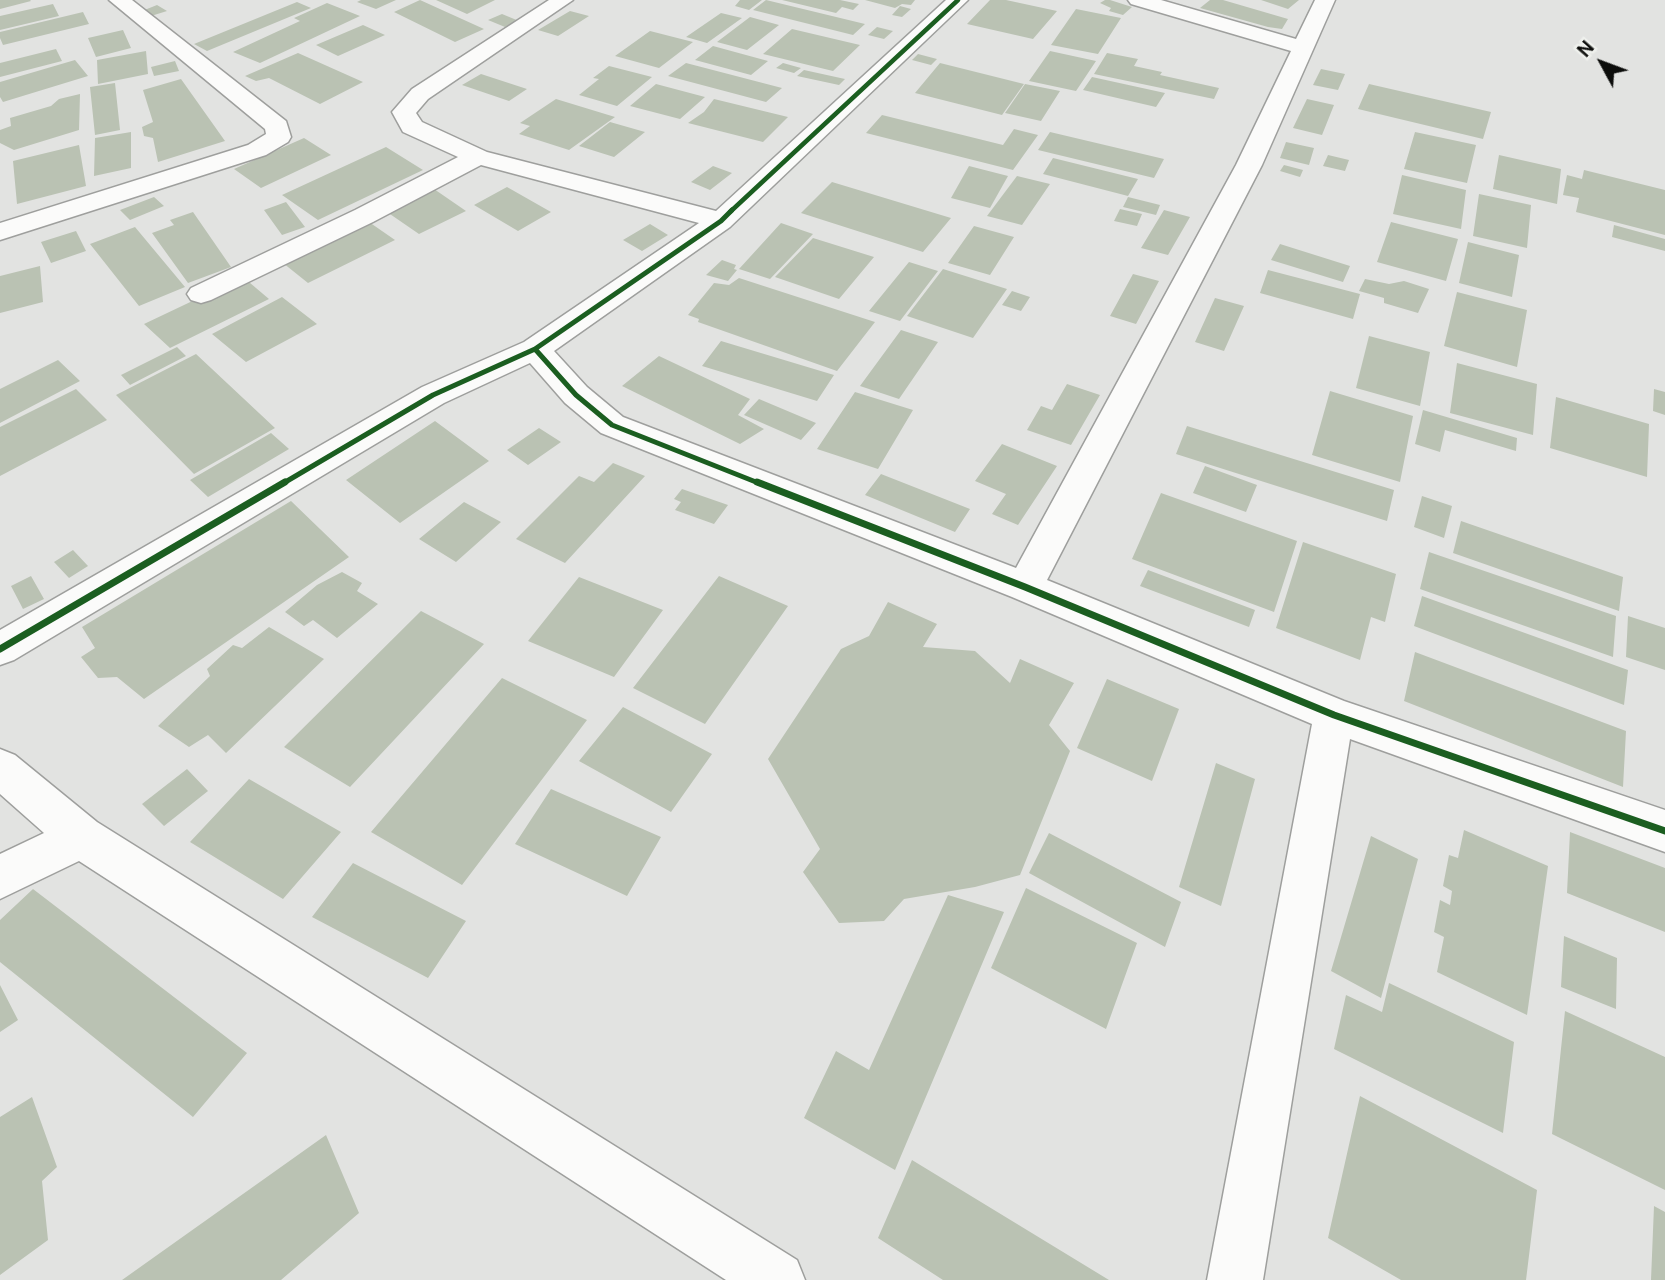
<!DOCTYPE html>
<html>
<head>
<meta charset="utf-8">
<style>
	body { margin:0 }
	#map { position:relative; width:1665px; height:1280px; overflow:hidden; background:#e2e3e1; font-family:"DM Sans",sans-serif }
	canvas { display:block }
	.north { position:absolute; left:1567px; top:28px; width:70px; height:70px; -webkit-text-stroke:5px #eff1ed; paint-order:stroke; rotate:311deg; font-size:19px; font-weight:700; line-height:28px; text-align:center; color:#0c0d0b }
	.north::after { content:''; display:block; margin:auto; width:24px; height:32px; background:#0c0d0b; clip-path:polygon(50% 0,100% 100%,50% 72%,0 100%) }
</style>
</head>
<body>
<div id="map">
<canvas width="1665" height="1280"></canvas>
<div class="north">N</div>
</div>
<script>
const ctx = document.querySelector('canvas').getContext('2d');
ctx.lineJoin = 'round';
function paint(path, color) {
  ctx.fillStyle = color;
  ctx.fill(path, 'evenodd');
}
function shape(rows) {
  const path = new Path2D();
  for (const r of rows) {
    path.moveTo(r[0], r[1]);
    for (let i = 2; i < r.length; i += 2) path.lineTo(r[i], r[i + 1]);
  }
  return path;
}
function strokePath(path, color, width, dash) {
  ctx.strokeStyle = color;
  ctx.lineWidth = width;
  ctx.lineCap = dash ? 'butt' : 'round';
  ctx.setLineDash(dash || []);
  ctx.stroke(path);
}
paint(shape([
	[0,0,30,0,31,1,0,9],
	[361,0,396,0,376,9,357,2],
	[420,0,484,29,455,42,394,12],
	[436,0,495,0,467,14],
	[740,0,762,0,749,10,735,6],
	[766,0,865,24,853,35,753,10],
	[782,0,840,0,859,4,853,10,842,7,836,13],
	[865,0,915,0,911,5,902,4,895,8],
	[990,0,1006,0,1057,11,1033,39,967,24],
	[1105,0,1110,0,1132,7,1123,15,1109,11,1111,8,1100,3],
	[1210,0,1223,0,1288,19,1282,29,1268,27,1200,8],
	[1261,0,1299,0,1288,9],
	[297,2,311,8,207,51,194,44],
	[327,3,360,16,260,63,233,52,300,21,294,18],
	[53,4,59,16,0,30,0,16],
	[157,5,167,11,151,16,142,11],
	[900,6,911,9,902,17,892,15],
	[1076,9,1121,18,1098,54,1051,45],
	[570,11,589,16,558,36,538,30],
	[83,12,89,24,3,45,0,38,0,32],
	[721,13,742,18,707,43,686,37],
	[502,14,519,21,505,27,488,20],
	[750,17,779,25,747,50,717,42],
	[363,25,385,35,338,56,316,45],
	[877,27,893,31,884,39,868,35],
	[792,29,860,45,833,71,763,54],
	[123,30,131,48,96,57,88,38],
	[650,31,693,42,659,68,615,56],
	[713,46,768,61,751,75,695,60],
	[56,49,62,61,0,77,0,63],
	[146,51,148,74,98,84,97,60],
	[1050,51,1096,61,1076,91,1029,81],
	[298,53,363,82,320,104,269,78,256,81,245,76],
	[1107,53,1138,59,1134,66,1162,72,1160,75,1219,88,1214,99,1094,74],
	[918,54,937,59,931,65,912,60],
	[75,60,88,76,3,102,0,97,0,82],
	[175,61,179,71,154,76,151,67],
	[686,63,782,88,766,102,668,76],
	[783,63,801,68,794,73,776,68],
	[940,63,1024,84,1002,115,915,93],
	[609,66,652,77,617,106,579,95,599,79,593,78],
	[1321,69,1345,74,1338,90,1313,85],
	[804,70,845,79,839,85,797,76],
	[481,74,527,89,509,101,462,85],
	[1092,77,1165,93,1156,107,1083,90],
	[181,79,225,141,158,162,153,138,144,136,142,127,153,122,143,90],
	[115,83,120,130,95,135,90,87],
	[656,84,705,97,680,119,630,106],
	[1025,84,1060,91,1041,121,1005,113],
	[1369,84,1491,112,1483,139,1358,109],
	[80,94,79,130,14,150,0,143,0,130,11,126,10,118,51,106,59,99],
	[556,99,615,117,569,150,519,134,530,126,520,123],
	[714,99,788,117,763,142,688,123,704,112],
	[1307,99,1334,105,1322,135,1293,128],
	[882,115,1003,145,1014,129,1038,135,1013,170,866,133],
	[610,122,645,132,614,157,579,146],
	[131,132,131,168,94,176,95,138],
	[1050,132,1164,159,1154,178,1038,150],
	[1415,132,1476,145,1467,183,1404,169],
	[304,138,331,155,261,188,234,169],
	[1286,142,1314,148,1309,165,1280,158],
	[79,145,86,186,17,204,13,161],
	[386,147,423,170,318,220,282,195],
	[1328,155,1349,160,1345,171,1323,166],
	[1499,155,1561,169,1557,204,1493,189],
	[1053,158,1138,179,1128,196,1043,174],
	[1284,165,1303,170,1300,177,1280,171],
	[713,166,732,173,710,190,691,182],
	[969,166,1008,176,990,208,951,198],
	[1584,170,1665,190,1665,235,1576,212,1579,198,1563,195,1567,175,1582,179],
	[1402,175,1466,190,1461,229,1393,214],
	[1017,176,1050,184,1022,225,987,216],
	[832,182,951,218,923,252,801,213],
	[507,187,551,212,518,231,474,205],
	[434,189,466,211,419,234,387,212],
	[1479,194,1531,205,1527,248,1473,236],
	[154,197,164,206,130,220,120,210],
	[1128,197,1160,205,1156,215,1123,207],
	[286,202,305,227,282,235,264,210],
	[1120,209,1142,214,1137,226,1114,221],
	[1164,210,1190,217,1168,255,1141,248],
	[193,212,231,267,188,283,152,233,174,225,170,220],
	[369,222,395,240,308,283,283,263],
	[1391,222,1458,239,1446,281,1377,262],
	[781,223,813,234,770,279,739,269],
	[650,224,668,235,642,251,623,240],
	[1614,225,1665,239,1665,251,1612,237],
	[974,226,1014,237,990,275,948,263],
	[135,227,185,287,139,306,90,244],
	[76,231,86,251,51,263,41,242],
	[813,238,874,257,839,299,775,277],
	[1468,242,1519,255,1512,297,1459,283],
	[1280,244,1350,266,1343,282,1271,260],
	[722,260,736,265,734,269,737,270,728,281,706,275],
	[909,262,938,271,900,321,869,311],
	[40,266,43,302,0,313,0,276],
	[943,269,1007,289,973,338,907,316],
	[1268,270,1360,294,1353,319,1260,293],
	[1133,274,1159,281,1136,324,1110,316],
	[243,277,269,299,170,348,144,324],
	[739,278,875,322,837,371,698,322,699,319,688,315,714,283,729,285],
	[1365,279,1389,284,1404,281,1429,289,1418,313,1384,303,1384,298,1359,291],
	[1012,291,1030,297,1021,311,1002,305],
	[1457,292,1527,310,1517,367,1444,346],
	[282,297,317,324,246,362,212,334],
	[1215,298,1244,306,1224,351,1195,342],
	[901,330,938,342,899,399,860,386],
	[1369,336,1430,352,1420,406,1356,388],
	[721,341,834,375,817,401,702,366],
	[177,347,186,356,130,385,121,375],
	[196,354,275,428,194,474,116,395],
	[659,356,750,399,738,415,764,429,740,444,622,386],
	[58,360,80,381,0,423,0,389],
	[1457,363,1537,384,1533,435,1450,413],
	[1067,384,1100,395,1071,445,1027,430,1041,406,1052,410],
	[76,389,107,420,0,476,0,427],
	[1654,389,1665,392,1665,415,1653,411],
	[1330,391,1413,416,1400,482,1312,455],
	[855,392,913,410,878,469,817,449],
	[1556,397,1649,424,1647,477,1550,448],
	[759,399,816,423,801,440,744,415],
	[1423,410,1517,438,1516,451,1445,430,1440,452,1415,444],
	[435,421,489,461,400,523,346,480],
	[1187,426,1394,490,1387,521,1176,454],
	[539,428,561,442,528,465,507,450],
	[271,433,289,449,208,497,190,480],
	[1002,444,1057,466,1018,525,992,514,1006,494,975,481],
	[613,463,645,476,565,563,516,539,579,476,594,482],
	[1205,466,1257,485,1246,512,1193,493],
	[881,474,970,509,955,532,865,495],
	[682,489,728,505,714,524,675,510,681,502,674,499],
	[1161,493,1297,541,1274,612,1132,559],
	[1422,496,1452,506,1444,538,1414,527],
	[291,501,349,557,144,699,117,677,98,678,81,657,95,648,82,627],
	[464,502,501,522,456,562,419,539],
	[1461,521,1623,577,1619,611,1453,553],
	[1303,542,1396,574,1385,622,1371,617,1360,660,1276,628],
	[73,550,88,566,69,578,54,562],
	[1429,552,1616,616,1613,657,1420,589],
	[1148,570,1255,610,1249,627,1140,586],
	[342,572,362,583,357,591,378,604,337,638,313,620,304,626,285,612,317,585],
	[31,576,44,599,23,609,11,586],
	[719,576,788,606,705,724,633,688],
	[579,577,663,610,614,677,528,641],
	[1422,596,1628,670,1624,705,1414,626],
	[888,602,937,624,923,647,975,651,1010,683,1020,659,1074,683,1049,725,1070,751,1020,875,975,887,904,899,884,921,839,923,803,872,820,849,768,759,841,649,869,636],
	[421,611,484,644,350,787,284,747],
	[1628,616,1665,628,1665,670,1626,657],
	[269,627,324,659,226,753,208,735,189,747,158,726,210,676,207,669,233,645,242,648],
	[1415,652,1626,731,1623,787,1404,701],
	[502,678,587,720,462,885,371,832],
	[1107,679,1179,709,1152,781,1077,748],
	[623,707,712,754,671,812,579,761],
	[1216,763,1255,779,1221,906,1179,887],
	[187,769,208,791,164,826,142,804],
	[249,779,341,832,283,899,190,842],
	[551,789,661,837,627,896,515,844],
	[1464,830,1548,866,1527,1015,1437,972,1444,937,1434,932,1440,900,1450,905,1452,891,1443,886,1449,855,1458,858],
	[1570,832,1665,868,1665,932,1567,893],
	[1049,833,1181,902,1165,947,1029,873],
	[1371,836,1418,859,1381,998,1331,971],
	[353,863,466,921,428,978,312,917],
	[1026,888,1137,943,1106,1029,991,968],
	[33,889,247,1053,193,1117,0,962,0,920],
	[948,895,1004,912,895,1170,804,1118,836,1051,869,1070],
	[1564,936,1617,958,1616,1009,1561,987],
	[1389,983,1514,1042,1503,1133,1334,1049,1346,995,1382,1012],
	[0,985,18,1020,0,1032],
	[1565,1011,1665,1057,1665,1190,1552,1134],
	[1360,1096,1537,1190,1526,1280,1401,1280,1328,1238],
	[32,1097,57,1167,42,1181,48,1240,0,1275,0,1117],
	[326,1135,359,1213,281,1280,122,1280],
	[912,1160,1109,1280,943,1280,878,1238],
	[1654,1206,1665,1212,1665,1280,1651,1280]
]), '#bac2b3');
const street = shape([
	[109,0,132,0,286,121,291,137,288,142,266,155,0,240,0,223,248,145,266,134,265,129,109,0],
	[549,0,573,0,428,99,416,113,422,122,487,152,716,211,946,0,968,0,730,227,554,351,587,387,623,417,1016,568,1236,165,1291,51,1131,4,1128,0,1161,0,1296,39,1315,0,1335,0,1262,165,1047,580,1344,701,1665,810,1665,852,1350,739,1263,1280,1207,1280,1312,724,1012,597,601,433,565,403,530,363,444,403,14,660,0,665,0,630,422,387,524,342,699,223,481,165,373,222,211,300,201,303,191,300,187,294,191,288,355,210,458,157,403,132,392,112,412,89,549,0],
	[0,749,15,755,97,822,797,1260,805,1280,726,1280,79,861,0,899,0,854,44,833,0,794,0,749]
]);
strokePath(street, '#9e9f9d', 3);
paint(street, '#fbfbfa');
strokePath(shape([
	[730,212,958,0]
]), '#1b5e20', 4.5);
strokePath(shape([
	[535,349,576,395,612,425,761,484],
	[282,484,433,395,535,349,721,221,732,210]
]), '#1b5e20', 5);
strokePath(shape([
	[757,482,1025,587,1334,715,1665,831],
	[0,649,285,482]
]), '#1b5e20', 7);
</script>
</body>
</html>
